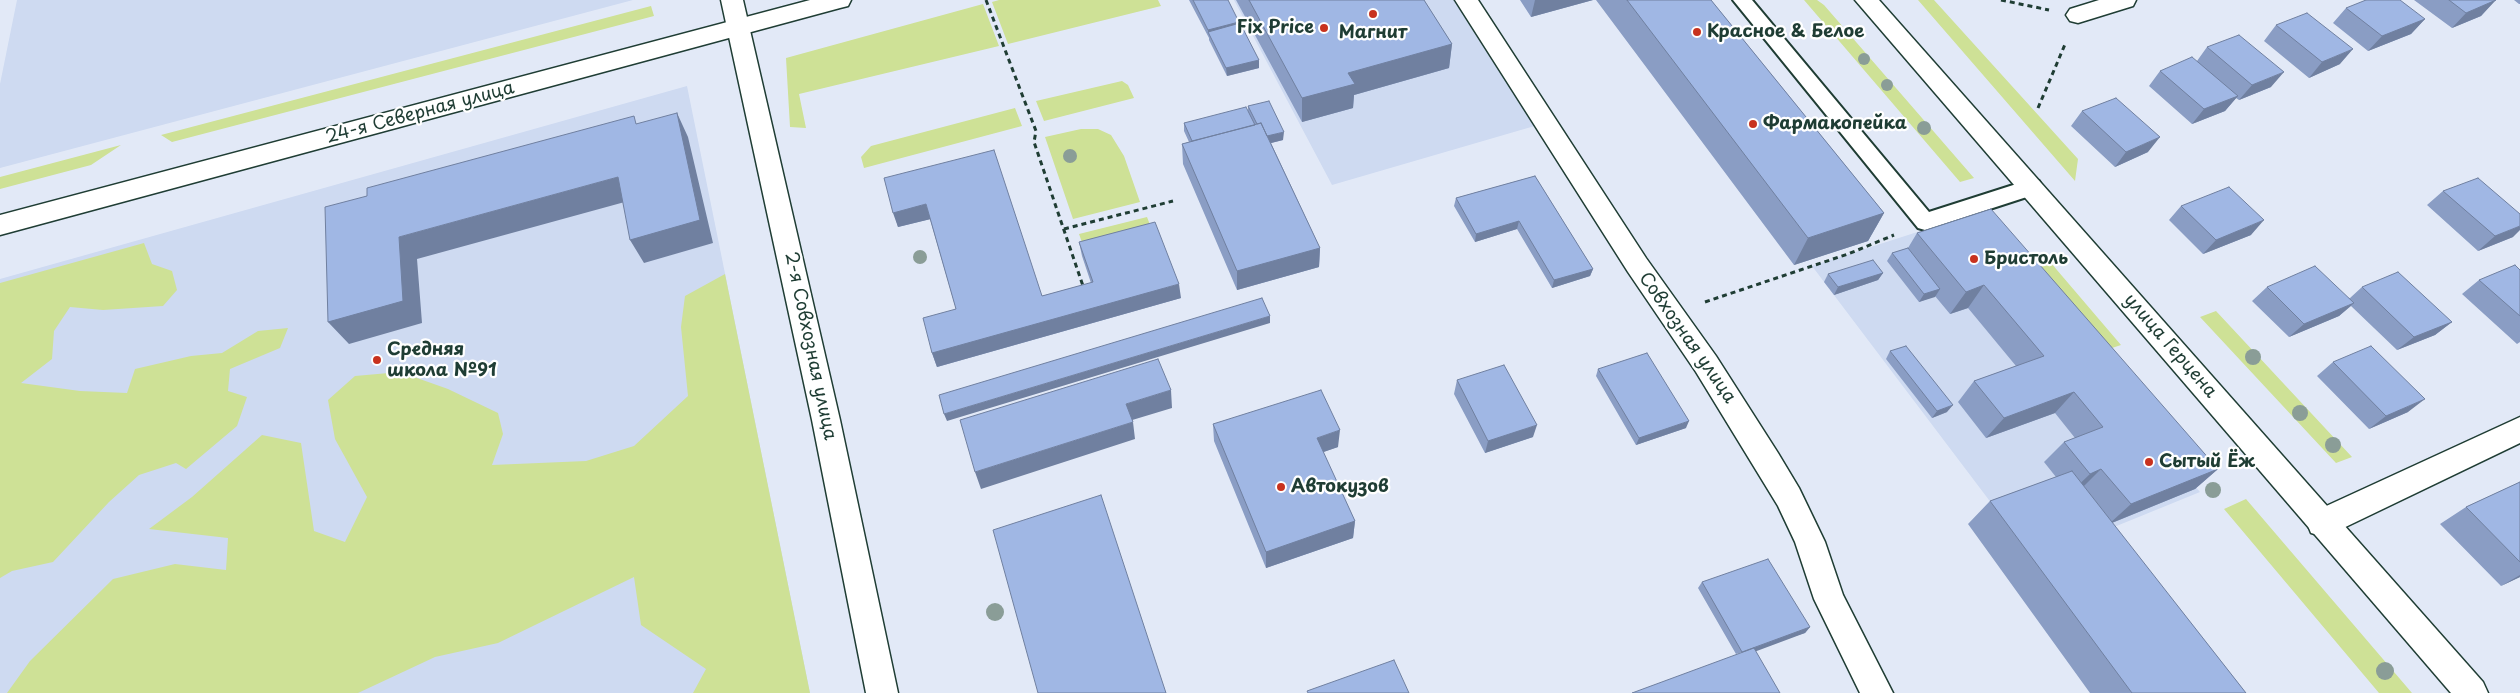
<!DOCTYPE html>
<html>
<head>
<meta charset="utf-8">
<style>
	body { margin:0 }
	canvas { display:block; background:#e2e9f7 }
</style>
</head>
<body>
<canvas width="2520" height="693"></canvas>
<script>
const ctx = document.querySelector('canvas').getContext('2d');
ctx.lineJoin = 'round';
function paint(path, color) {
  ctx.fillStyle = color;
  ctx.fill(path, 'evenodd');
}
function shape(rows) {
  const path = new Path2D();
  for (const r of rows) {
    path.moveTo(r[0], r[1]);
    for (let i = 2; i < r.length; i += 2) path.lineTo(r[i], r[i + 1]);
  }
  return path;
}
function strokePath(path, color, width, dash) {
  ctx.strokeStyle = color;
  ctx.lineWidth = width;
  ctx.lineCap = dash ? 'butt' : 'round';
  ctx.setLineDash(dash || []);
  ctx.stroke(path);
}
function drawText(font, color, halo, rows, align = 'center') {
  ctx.font = font + ' "Playpen Sans",sans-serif';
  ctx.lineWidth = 4.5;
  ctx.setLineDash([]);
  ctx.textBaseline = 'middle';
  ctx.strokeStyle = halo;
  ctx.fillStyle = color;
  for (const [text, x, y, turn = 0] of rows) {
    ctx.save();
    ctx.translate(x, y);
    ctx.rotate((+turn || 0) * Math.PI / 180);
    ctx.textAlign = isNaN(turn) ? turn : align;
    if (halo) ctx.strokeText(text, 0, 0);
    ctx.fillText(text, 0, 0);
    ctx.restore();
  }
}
paint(shape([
	[17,0,633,0,0,168,0,84],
	[1234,0,1454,0,1538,125,1332,185],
	[687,86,810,693,0,693,0,279],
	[1967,216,2200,492,2092,536,1995,508,1812,266]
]), '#cedaf1');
paint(shape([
	[999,0,1158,0,1161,6,1008,44,992,2],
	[1804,0,1817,0,1824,5,1974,178,1960,182],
	[1918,0,1934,0,2078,159,2075,181],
	[983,4,999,46,799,94,806,128,790,127,786,58],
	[651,6,654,16,172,142,161,135],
	[1122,81,1128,85,1134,98,1044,121,1036,101],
	[1015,108,1022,126,864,168,861,157,871,146],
	[1081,129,1098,129,1111,135,1124,156,1140,202,1073,219,1045,137],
	[121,145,91,165,0,189,0,177],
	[1147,217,1152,230,1084,248,1079,234],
	[144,243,152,264,172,271,177,290,163,306,103,310,70,307,54,331,52,359,21,383,80,391,127,393,135,369,191,356,222,353,258,331,288,328,280,348,230,369,228,391,247,397,237,426,186,469,176,463,139,475,109,502,53,562,12,571,0,578,0,283],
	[2051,263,2121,345,2097,353,2027,270],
	[725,274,810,693,693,693,706,669,641,625,634,577,498,643,435,657,358,693,7,693,30,661,113,579,175,564,226,570,228,538,149,529,192,497,262,435,301,443,314,531,345,542,367,497,335,439,328,400,355,376,400,372,448,389,498,413,503,434,492,465,586,461,634,446,688,396,681,327,685,296],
	[2216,311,2352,457,2336,463,2200,317],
	[2246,499,2412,693,2379,693,2224,509]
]), '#cee196');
const service = shape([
	[1733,0,1752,0,1929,212,2032,179,2039,181,2042,187,2039,193,1925,230,1918,228,1733,0]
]);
const minor = shape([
	[721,0,743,0,840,420,898,693,866,693,812,420,721,0],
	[1455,0,1478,0,1646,258,1716,356,1778,453,1799,488,1825,542,1843,595,1893,693,1860,693,1814,599,1795,542,1778,506,1696,372,1628,272,1455,0],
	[2099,0,2136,0,2133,6,2078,23,2070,21,2066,15,2070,9,2099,0],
	[2520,417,2520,443,2333,533,2322,536,2311,533,2307,523,2311,513,2520,417]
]);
const secondary = shape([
	[810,0,851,0,848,6,840,8,0,235,0,215,810,0]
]);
const primary = shape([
	[1855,0,1879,0,2483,682,2488,693,2451,693,1855,0]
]);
strokePath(service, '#1f3d34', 4);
strokePath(minor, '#1f3d34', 3);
strokePath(secondary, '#1f3d34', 3);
strokePath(primary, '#1f3d34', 3);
strokePath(shape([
	[986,0,1036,131,1034,142,1084,289],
	[2001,0,2049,10],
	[2038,108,2066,42],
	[1064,229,1173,201],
	[1705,302,1848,254,1894,235]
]), '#1f3d34', 3, [5, 4]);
paint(service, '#fff');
paint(minor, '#fff');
paint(secondary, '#fff');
paint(primary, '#fff');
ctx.fillStyle = '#8a9d97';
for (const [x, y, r] of [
	[1864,59,6],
	[1887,85,6],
	[1924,128,7],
	[1070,156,7],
	[920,257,7],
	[2253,357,8],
	[2300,413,8],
	[2333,445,8],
	[2213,490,8],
	[995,612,9],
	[2385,671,9]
]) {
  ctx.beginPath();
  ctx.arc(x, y, r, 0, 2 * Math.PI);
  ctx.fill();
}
paint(shape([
	[1189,0,1228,0,1259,68,1227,76,1209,40,1209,38],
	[1236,0,1424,0,1452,44,1449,68,1354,95,1353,108,1302,122],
	[1520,0,1593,0,1531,17],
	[1596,0,1711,0,1884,213,1868,241,1794,265],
	[2414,0,2495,0,2481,16,2452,28],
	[2514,0,2520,0,2520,4,2519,4],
	[2346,8,2425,19,2411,34,2368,51,2333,23],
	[2276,25,2340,64,2309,78,2264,41],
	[2207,47,2271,87,2239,100,2236,98,2225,111,2192,124,2149,86,2160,71,2197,61],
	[1248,106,1283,140,1271,143,1320,248,1319,267,1237,290,1183,164,1182,144,1189,142,1184,131,1184,123,1248,112],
	[2082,111,2148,152,2115,167,2071,126],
	[1535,176,1593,269,1590,276,1552,288,1517,229,1475,242,1454,206,1456,198],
	[884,178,1042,296,1091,283,1082,256,1079,242,1181,298,937,367,932,353,956,309,930,219,898,227],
	[2443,191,2513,237,2478,251,2427,205],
	[2181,206,2251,235,2203,254,2169,220],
	[1917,233,2218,469,2195,489,2112,523,2246,693,2090,693,1968,524,1990,501,2056,477,2044,462,2064,442,2075,438,2055,413,1986,438,1958,402,1974,381,2016,366,1968,308,1950,314,1935,296,1919,302,1887,261,1892,253,1908,248],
	[2520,270,2520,342,2517,344,2462,294,2479,280],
	[1883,273,1878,280,1834,295,1824,282,1828,274],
	[2267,287,2350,298,2362,287,2452,322,2435,335,2397,350,2351,306,2339,316,2289,337,2252,301],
	[1890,351,1947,412,1932,418,1886,359],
	[2333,362,2408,412,2369,429,2317,376],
	[1598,369,1686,428,1636,445,1596,376],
	[1457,380,1533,437,1485,453,1454,394],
	[1213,424,1338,447,1323,452,1355,521,1353,538,1266,568,1214,441],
	[2520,482,2520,577,2501,586,2440,524,2466,507],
	[1702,582,1810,627,1805,633,1736,654,1698,588]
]), '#8a9dc4');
paint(shape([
	[1535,0,1593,0,1531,17],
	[2496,0,2481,16,2452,28,2466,13],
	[2425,19,2411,34,2368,51,2382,36],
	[1239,22,1239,30,1208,32,1208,38,1208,30],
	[1452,44,1449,68,1354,95,1353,108,1302,122,1302,98,1348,73],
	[2353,49,2340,64,2309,78,2322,62],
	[1259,60,1259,68,1227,76,1226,68],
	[2284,72,2271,87,2239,100,2252,85],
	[2238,96,2225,111,2192,124,2204,109],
	[677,113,688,137,713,243,644,263,630,240],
	[1284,132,1283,140,1263,145,1263,137],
	[2160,137,2148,152,2115,167,2126,152],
	[618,177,632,200,417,259,422,323,349,344,328,322,399,237],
	[926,204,931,219,898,227,893,213],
	[1884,213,1868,241,1794,265,1808,238],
	[2264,220,2251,235,2203,254,2216,240],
	[1519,221,1517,229,1475,242,1476,234],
	[2520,226,2520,230,2513,237,2478,251,2495,236],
	[1320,248,1319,267,1237,290,1237,271],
	[1593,269,1590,276,1552,288,1554,280],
	[1883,273,1878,280,1834,295,1838,287],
	[1179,284,1181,298,937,367,932,353],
	[1984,285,1968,308,1950,314,1966,292],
	[1940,289,1935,297,1919,302,1924,294],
	[2354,303,2339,316,2289,337,2304,324],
	[1270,316,1270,323,947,421,944,414],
	[2452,322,2435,335,2397,350,2414,337],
	[1171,390,1172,408,1129,421,1126,404],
	[2074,392,2055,413,1986,438,2004,418],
	[2425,399,2408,412,2369,429,2386,416],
	[1953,405,1947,412,1932,418,1937,411],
	[1689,421,1686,428,1636,445,1639,438],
	[1133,422,1135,439,981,489,975,472],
	[1537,425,1533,437,1485,453,1488,441],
	[1340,430,1338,447,1315,455,1317,438],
	[2101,469,2081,489,2069,494,2090,474],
	[2218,469,2195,489,2109,524,2131,504],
	[1355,521,1353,538,1266,568,1266,552],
	[2520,575,2520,577,2501,586],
	[1810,627,1805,633,1738,658,1743,652]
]), '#7080a0');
const building = shape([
	[1193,0,1228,0,1239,22,1208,30,1193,0],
	[1249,0,1424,0,1452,44,1348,73,1355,84,1302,98,1249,0],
	[1627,0,1711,0,1884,213,1808,238,1627,0],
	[2366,0,2400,0,2425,19,2382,36,2346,8,2366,0],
	[2449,0,2496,0,2466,13,2449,0],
	[2307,13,2353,49,2322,62,2276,25,2307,13],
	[1240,23,1259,60,1226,68,1208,32,1240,23],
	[2239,35,2284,72,2252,85,2207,47,2239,35],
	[2192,57,2238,96,2204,109,2160,71,2192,57],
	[2116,98,2160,137,2126,152,2082,111,2116,98],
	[1269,101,1284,132,1267,136,1261,123,1257,124,1248,106,1269,101],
	[1246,107,1255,125,1192,141,1184,123,1246,107],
	[677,113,700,220,630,240,618,177,399,237,403,301,328,322,325,207,367,196,367,188,634,116,636,124,677,113],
	[1261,123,1320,248,1237,271,1182,144,1261,123],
	[994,150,1042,296,1093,282,1079,242,1155,222,1179,284,932,353,923,318,956,309,926,204,893,213,884,178,994,150],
	[1535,176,1593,269,1554,280,1519,221,1476,234,1456,198,1535,176],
	[2478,178,2520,214,2520,226,2495,236,2443,191,2478,178],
	[2229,187,2264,220,2216,240,2181,206,2229,187],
	[1991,209,2218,469,2131,504,2101,469,2090,474,2064,442,2103,427,2074,392,2004,418,1974,381,2044,356,1984,285,1966,292,1917,233,1991,209],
	[1908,248,1940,289,1924,294,1892,253,1908,248],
	[1873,260,1883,273,1838,287,1828,274,1873,260],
	[2515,265,2520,270,2520,316,2479,280,2515,265],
	[2315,266,2354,303,2304,324,2267,287,2315,266],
	[2398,272,2452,322,2414,337,2362,287,2398,272],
	[1262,298,1270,316,944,414,939,395,1262,298],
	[1906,346,1953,405,1937,411,1890,351,1906,346],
	[2371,346,2425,399,2386,416,2333,362,2371,346],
	[1647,353,1689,421,1639,438,1598,369,1647,353],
	[1158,359,1171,390,1126,404,1133,422,975,472,960,420,1158,359],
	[1504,365,1537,425,1488,441,1457,380,1504,365],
	[1321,390,1340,430,1317,438,1355,521,1266,552,1213,424,1321,390],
	[2072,471,2246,693,2132,693,1990,501,2072,471],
	[2520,482,2520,562,2466,507,2520,482],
	[1101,495,1166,693,1038,693,993,530,1101,495],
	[1768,559,1810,627,1742,652,1702,582,1768,559],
	[1754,648,1780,693,1632,693,1754,648],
	[1394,660,1409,693,1308,693,1307,691,1394,660]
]);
paint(building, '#a0b7e4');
strokePath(building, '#7080a0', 1);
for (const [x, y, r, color] of [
	[1373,14,5,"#c8321e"],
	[1324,28,5,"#c8321e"],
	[1697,32,5,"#c8321e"],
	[1753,124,5,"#c8321e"],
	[1974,259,5,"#c8321e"],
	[377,360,5,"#c8321e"],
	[2149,462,5,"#c8321e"],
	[1281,487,5,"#c8321e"]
]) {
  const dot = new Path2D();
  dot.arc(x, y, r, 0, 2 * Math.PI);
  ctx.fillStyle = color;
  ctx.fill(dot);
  strokePath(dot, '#fff', 2);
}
drawText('bold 18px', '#1f3d34', '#fff', [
	["Fix Price",1314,28,"right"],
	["Красное & Белое",1707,32],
	["Магнит",1373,33,"center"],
	["Фармакопейка",1763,124],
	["Бристоль",1984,259],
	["Средняя",387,350],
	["школа №91",387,371],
	["Сытый Ёж",2159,462],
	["Автокузов",1291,487]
], 'left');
drawText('18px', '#1f3d34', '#fff', [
	["24-я Северная улица",420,113,-15],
	["Совхозная улица",1687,338,55],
	["2-я Совхозная улица",810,346,78],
	["улица Герцена",2170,346,49]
]);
</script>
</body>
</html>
